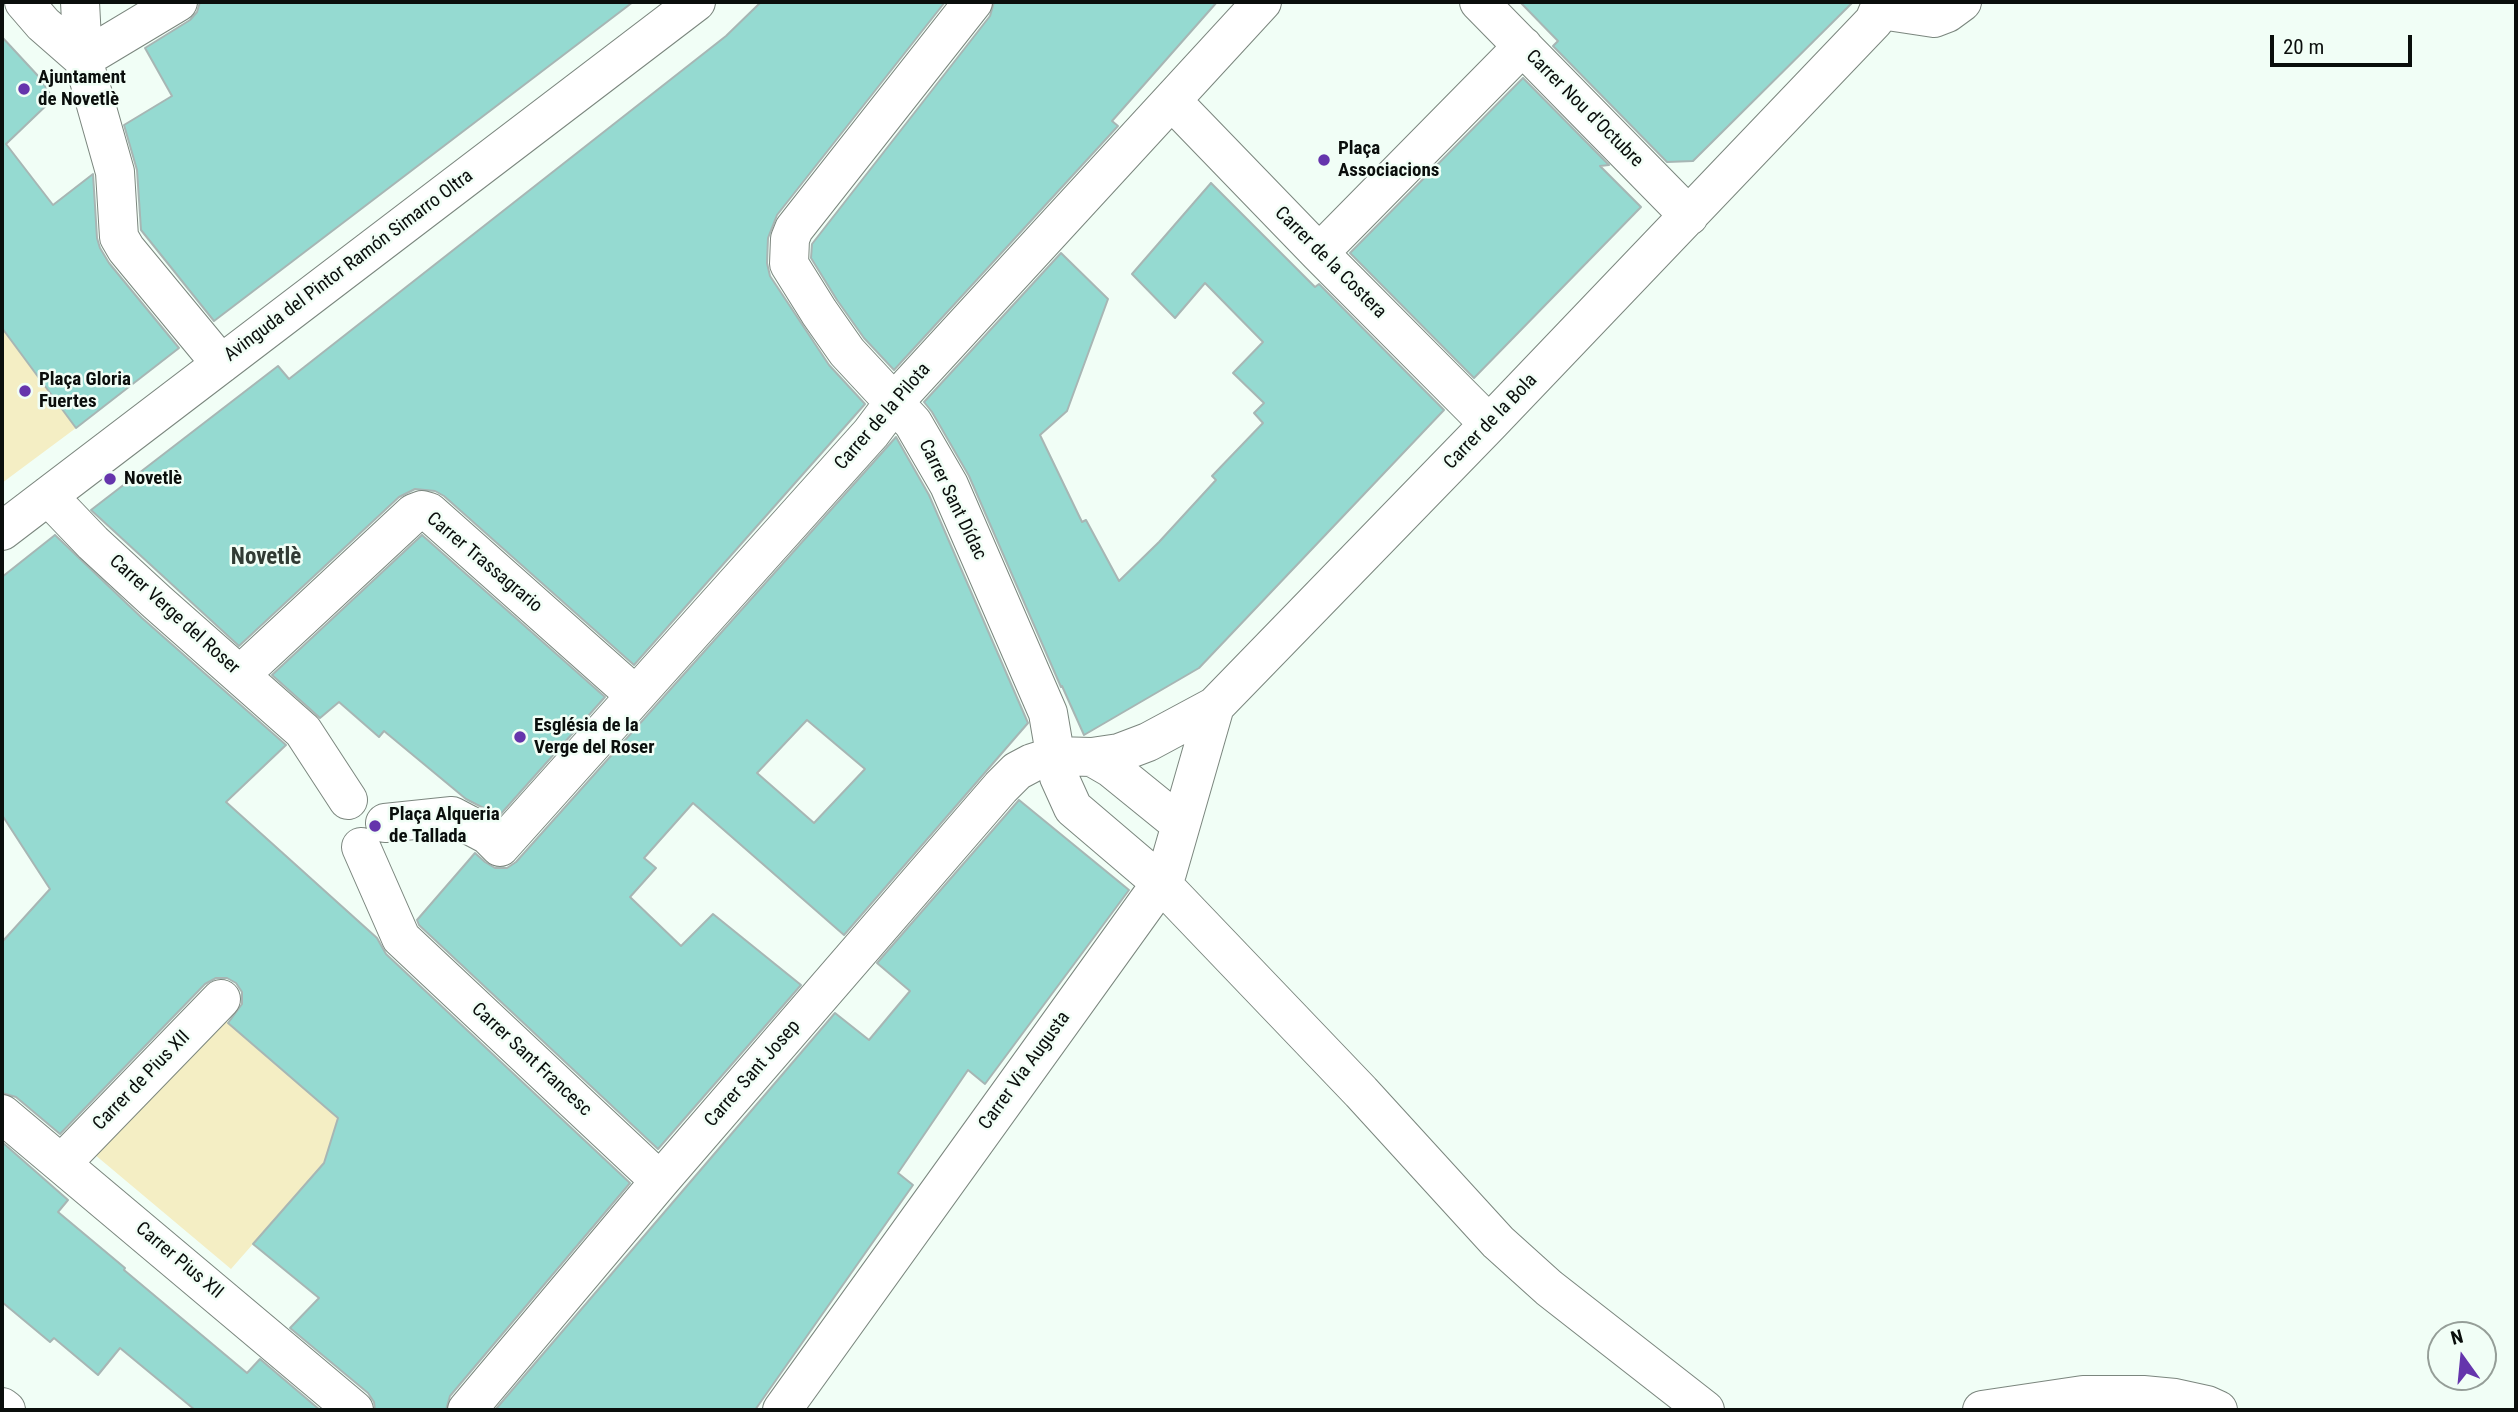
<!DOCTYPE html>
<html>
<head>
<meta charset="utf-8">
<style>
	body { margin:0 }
	#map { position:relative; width:2518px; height:1412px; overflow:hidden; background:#f1fef6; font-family:"Roboto Condensed",sans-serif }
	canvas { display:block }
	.frame { position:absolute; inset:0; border:4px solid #0a0e0c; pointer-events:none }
	.north { position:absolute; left:2427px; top:1321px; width:70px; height:70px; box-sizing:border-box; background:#f1fef6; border:2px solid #959e98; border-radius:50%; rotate:345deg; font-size:19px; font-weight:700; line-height:28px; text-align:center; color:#0a0e0c }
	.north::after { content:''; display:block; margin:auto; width:24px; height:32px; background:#6535ac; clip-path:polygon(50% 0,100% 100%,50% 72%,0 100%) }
	.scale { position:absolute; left:2270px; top:35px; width:142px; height:32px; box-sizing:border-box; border:4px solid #0a0e0c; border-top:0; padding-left:9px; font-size:21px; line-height:24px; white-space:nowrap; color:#0a0e0c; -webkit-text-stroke:5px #f1fef6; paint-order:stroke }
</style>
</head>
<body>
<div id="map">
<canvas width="2518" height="1412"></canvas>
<div class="frame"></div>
<div class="north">N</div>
<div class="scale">20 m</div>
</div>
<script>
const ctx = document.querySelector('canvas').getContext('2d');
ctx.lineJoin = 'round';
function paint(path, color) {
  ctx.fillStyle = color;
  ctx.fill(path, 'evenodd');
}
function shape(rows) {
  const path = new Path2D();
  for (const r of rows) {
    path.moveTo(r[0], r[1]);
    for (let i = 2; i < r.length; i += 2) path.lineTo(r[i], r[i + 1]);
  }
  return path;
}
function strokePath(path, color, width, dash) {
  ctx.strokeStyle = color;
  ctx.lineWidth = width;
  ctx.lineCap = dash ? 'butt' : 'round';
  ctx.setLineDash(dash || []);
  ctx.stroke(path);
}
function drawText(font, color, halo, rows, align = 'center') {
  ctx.font = font + ' "Roboto Condensed",sans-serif';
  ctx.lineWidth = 5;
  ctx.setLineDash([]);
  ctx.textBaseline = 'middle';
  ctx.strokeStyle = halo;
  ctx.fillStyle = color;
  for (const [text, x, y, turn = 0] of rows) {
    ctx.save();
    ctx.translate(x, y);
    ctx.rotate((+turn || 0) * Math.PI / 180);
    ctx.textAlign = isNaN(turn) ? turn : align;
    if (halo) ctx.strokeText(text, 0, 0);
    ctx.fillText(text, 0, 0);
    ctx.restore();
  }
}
paint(shape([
	[2,328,76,428,2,483],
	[224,1019,338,1118,324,1163,231,1269,94,1154]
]), '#f4eec4');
const building = shape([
	[200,2,633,2,214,321,141,230,137,170,124,125,172,96,145,48,190,20,197,12,200,2],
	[761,2,945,2,777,215,768,238,767,263,770,276,829,365,865,404,634,665,444,496,435,491,415,489,399,497,239,646,91,510,278,366,289,379,726,36,761,2],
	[994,2,1217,2,1112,121,1118,126,894,370,864,338,837,300,811,258,812,244,990,16,994,2],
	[1520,2,1853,2,1693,161,1667,162,1553,46,1558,41,1520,2],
	[2,37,40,78,53,99,6,144,53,205,93,174,97,238,100,248,109,263,179,348,76,428,2,328,2,37],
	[1523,78,1609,165,1600,166,1641,207,1474,378,1350,253,1523,78],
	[1211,183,1315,287,1319,284,1444,410,1199,668,1084,735,1062,686,1061,687,969,476,932,412,924,402,1061,253,1108,299,1067,411,1040,435,1082,522,1086,520,1119,581,1159,542,1216,480,1212,476,1263,423,1254,413,1264,403,1233,373,1263,342,1205,283,1175,318,1132,274,1211,183],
	[896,437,929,495,1028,723,844,935,693,803,644,858,656,868,630,897,681,946,713,914,801,985,658,1149,419,925,417,920,475,853,485,862,495,868,507,868,516,862,896,437],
	[807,720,865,769,814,823,757,773,807,720],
	[55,535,142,618,286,745,226,802,377,938,386,954,630,1183,450,1396,446,1410,375,1410,374,1402,368,1393,290,1328,319,1298,253,1244,324,1163,338,1118,228,1023,242,1004,242,992,236,983,227,978,216,978,205,984,60,1134,16,1097,2,1093,2,942,50,889,2,815,2,577,55,535],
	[422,535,605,697,499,816,466,799,384,731,379,737,339,702,320,718,272,675,422,535],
	[1019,800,1129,890,985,1084,968,1070,898,1173,913,1185,755,1410,495,1410,835,1013,869,1040,910,991,877,963,1019,800],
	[2,1142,68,1200,58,1212,125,1268,124,1270,247,1373,260,1359,320,1410,195,1410,120,1348,98,1375,54,1338,50,1342,2,1302,2,1142]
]);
paint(building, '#95dad1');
strokePath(building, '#a7b6b4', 2);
const minor = shape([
	[24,2,43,24,83,59],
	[80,2,83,59,115,172,119,237,126,249,221,364],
	[973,2,794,229,790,239,789,264,819,312,847,352,913,423,949,485,1048,713,1059,777,1073,808,1161,883,1361,1092,1498,1242,1549,1288,1705,1410],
	[1479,2,1689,216],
	[1881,10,1934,18,1947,13,1962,2],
	[83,59,178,2],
	[1172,101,1319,253,1489,424],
	[1319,253,1523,46],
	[48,496,93,543,157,602,303,731,348,800],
	[2,531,696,2],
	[240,675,414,513,422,510,429,512,635,695],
	[1092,757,1111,768,1180,824],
	[385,823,452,816,488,835,500,847,871,433,895,401,1262,2],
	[361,847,401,938,660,1181],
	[2,1114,354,1410],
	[62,1163,221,999],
	[2,1407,6,1410],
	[467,1410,660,1181,1001,787,1017,771,1032,763,1054,756,1092,757,1119,753,1148,742,1215,706,1489,424,1874,21,1882,2],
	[782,1410,1161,883,1167,873,1215,706],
	[1982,1410,2083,1395,2143,1395,2175,1398,2207,1405,2218,1410]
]);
strokePath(minor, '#7b867e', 40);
strokePath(minor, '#fff', 38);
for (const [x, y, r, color] of [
	[24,89,7,"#6535ac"],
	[1324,160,7,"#6535ac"],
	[25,391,7,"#6535ac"],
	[110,479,7,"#6535ac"],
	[520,737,7,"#6535ac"],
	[375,826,7,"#6535ac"]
]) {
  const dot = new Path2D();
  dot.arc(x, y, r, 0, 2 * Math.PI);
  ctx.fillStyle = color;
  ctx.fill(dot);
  strokePath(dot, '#f1fef6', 2.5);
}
drawText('bold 19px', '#0a0e0c', '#f1fef6', [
	["Ajuntament",38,78],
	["de Novetlè",38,100],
	["Plaça",1338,149],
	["Associacions",1338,171],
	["Plaça Gloria",39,380],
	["Fuertes",39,402],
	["Novetlè",124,479],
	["Església de la",534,726],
	["Verge del Roser",534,748],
	["Plaça Alqueria",389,815],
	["de Tallada",389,837]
], 'left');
drawText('19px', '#0a0e0c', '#f1fef6', [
	["Carrer Nou d'Octubre",1584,109,45],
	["Carrer de la Costera",1330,263,45],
	["Avinguda del Pintor Ramón Simarro Oltra",349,266,-37],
	["Carrer de la Pilota",883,417,-49],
	["Carrer de la Bola",1491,422,-46],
	["Carrer Sant Dídac",952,500,64],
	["Carrer Trassagrario",484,563,40],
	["Carrer Verge del Roser",174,615,42],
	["Carrer Sant Francesc",531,1060,43],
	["Carrer Via Augusta",1025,1071,-54],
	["Carrer Sant Josep",753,1074,-49],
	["Carrer de Pius XII",142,1081,-46],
	["Carrer Pius XII",179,1261,40]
]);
drawText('bold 23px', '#313b34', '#f1fef6', [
	["Novetlè",266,558]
]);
</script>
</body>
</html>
